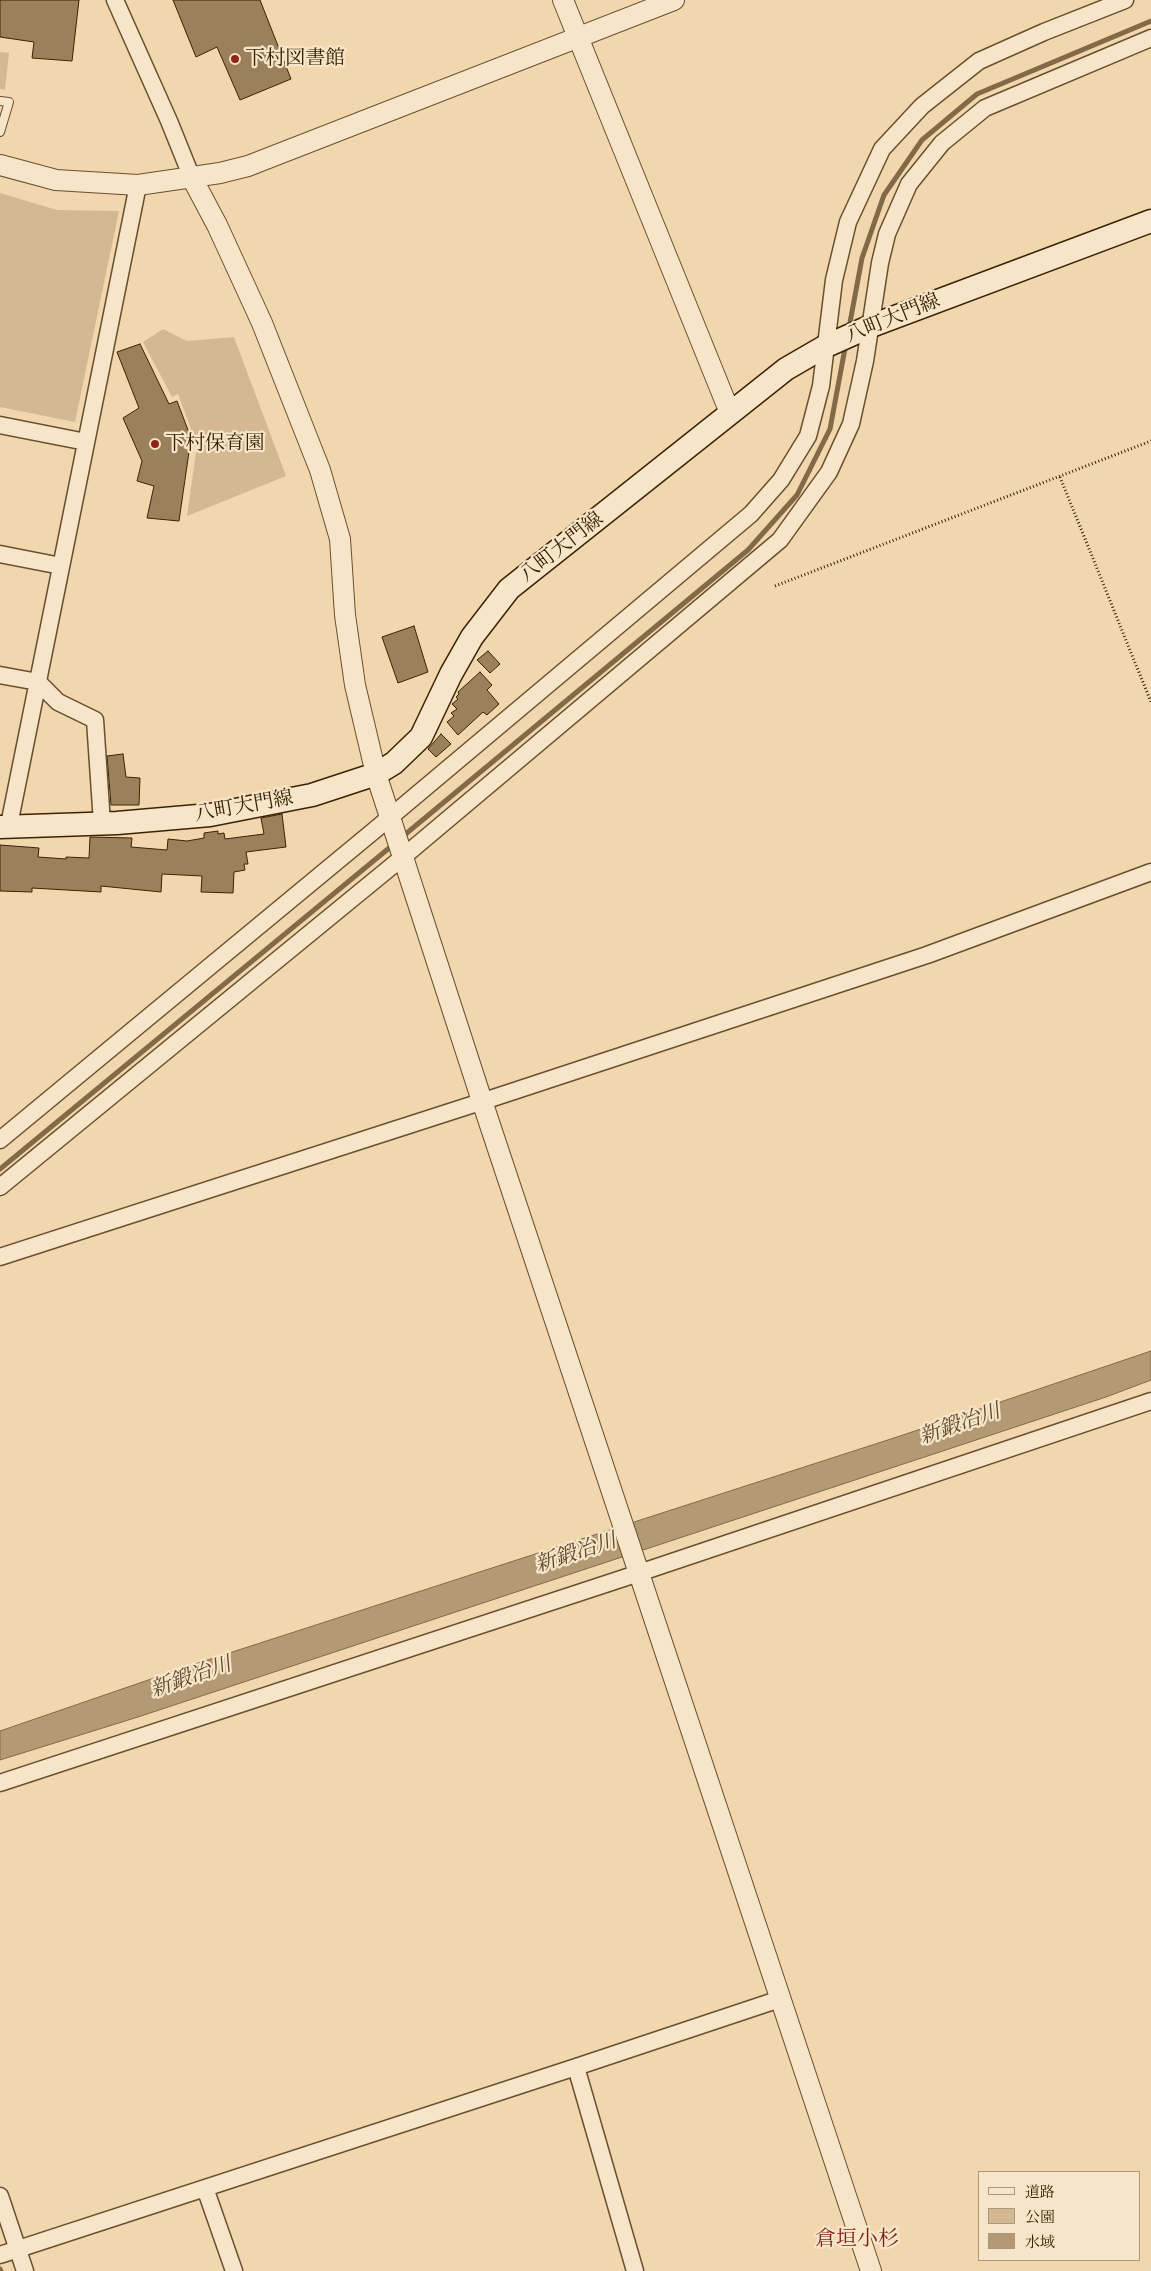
<!DOCTYPE html>
<html>
<head>
<meta charset="utf-8">
<style>
	body { margin:0 }
	#map { position:relative; width:1151px; height:2271px; overflow:hidden; background:#f2d7ae; font-family:"Libre Bodoni","Noto Serif JP",serif }
	canvas { display:block }
	.legend { position:absolute; left:978px; top:2171px; width:162px; height:90px; box-sizing:border-box; background:#f7e5ca; border:1px solid #ab977b; margin:0; padding:6px 9px; list-style:none; font-size:15px; color:#3a2304 }
	.legend li { display:flex; align-items:center; gap:10px; height:25px }
	.legend b { width:25px; border:1px solid #ab977b }
</style>
</head>
<body>
<div id="map">
<canvas width="1151" height="2271"></canvas>
<ul class="legend">
<li><b style="height:6px;background:#f7e5ca"></b>道路</li>
<li><b style="height:14px;background:#d3b891"></b>公園</li>
<li><b style="height:14px;background:#b39a74"></b>水域</li>
</ul>
</div>
<script>
const ctx = document.querySelector('canvas').getContext('2d');
ctx.lineJoin = 'round';
function paint(path, color) {
  ctx.fillStyle = color;
  ctx.fill(path, 'evenodd');
}
function shape(rows) {
  const path = new Path2D();
  for (const r of rows) {
    path.moveTo(r[0], r[1]);
    for (let i = 2; i < r.length; i += 2) path.lineTo(r[i], r[i + 1]);
  }
  return path;
}
function strokePath(path, color, width, dash) {
  ctx.strokeStyle = color;
  ctx.lineWidth = width;
  ctx.lineCap = dash ? 'butt' : 'round';
  ctx.setLineDash(dash || []);
  ctx.stroke(path);
}
function drawText(font, color, halo, rows, align = 'center') {
  ctx.font = font + ' "Libre Bodoni","Noto Serif JP",serif';
  ctx.lineWidth = 4.5;
  ctx.setLineDash([]);
  ctx.textBaseline = 'middle';
  ctx.strokeStyle = halo;
  ctx.fillStyle = color;
  for (const [text, x, y, turn = 0] of rows) {
    ctx.save();
    ctx.translate(x, y);
    ctx.rotate((+turn || 0) * Math.PI / 180);
    ctx.textAlign = isNaN(turn) ? turn : align;
    if (halo) ctx.strokeText(text, 0, 0);
    ctx.fillText(text, 0, 0);
    ctx.restore();
  }
}
paint(shape([
	[0,52,9,53,5,90,0,89],
	[0,193,57,210,119,211,75,422,0,407],
	[163,329,187,341,234,337,286,476,187,516,197,445,178,394,172,397,143,342]
]), '#d3b891');
const water = shape([
	[1151,1351,1151,1380,1106,1397,138,1717,0,1760,0,1731,189,1666,900,1436,1151,1351]
]);
paint(water, '#b39a74');
strokePath(water, '#836a47', 1);
strokePath(shape([
	[849,328,862,258,884,195,922,140,977,94,1151,21],
	[402,837,748,550,797,495,830,429,846,343],
	[0,1169,394,844],
	[0,2269,1,2271]
]), '#836a47', 5);
const building = shape([
	[0,0,79,0,72,61,32,58,34,42,0,37,0,0],
	[173,0,260,0,291,79,240,100,217,47,196,57,173,0],
	[140,344,169,404,177,401,191,438,179,521,147,518,154,486,137,481,142,461,123,418,139,408,117,352,140,344],
	[414,626,428,672,398,683,382,637,414,626],
	[488,651,500,664,490,673,477,660,488,651],
	[480,672,492,685,487,690,499,704,487,715,483,712,458,735,447,722,454,716,451,713,457,709,452,704,458,699,456,697,459,694,458,692,480,672],
	[441,734,451,744,436,757,428,749,441,734],
	[123,754,126,777,140,778,139,805,111,805,107,756,123,754],
	[282,814,286,847,246,852,248,864,244,864,245,870,234,872,233,893,201,892,202,876,162,874,161,892,101,886,101,892,32,888,32,892,0,891,0,845,39,848,38,857,66,859,66,857,89,858,90,837,132,838,131,847,167,850,168,839,187,841,204,838,204,833,218,831,218,834,224,833,225,839,264,834,261,818,282,814]
]);
paint(building, '#9a815c');
strokePath(building, '#3a2304', 1);
const service = shape([
	[0,101,9,102,0,132]
]);
const minor = shape([
	[115,0,169,121,192,178],
	[0,425,86,442],
	[0,554,61,566],
	[0,675,38,682,58,702,95,720,102,823],
	[9,825,138,185],
	[0,1140,376,829,751,514,781,480,808,436,821,386,834,280,848,222,882,149,922,106,979,61,1044,32,1125,0],
	[0,1187,403,857,780,540,829,472,851,424,865,361,880,263,887,234,909,184,942,143,985,108,1151,38],
	[0,1257,496,1097,927,955,1151,872],
	[0,1783,627,1577,1151,1401],
	[205,2188,234,2271],
	[0,2196,25,2271],
	[0,2255,576,2067],
	[635,2271,576,2067,780,1999]
]);
const tertiary = shape([
	[563,0,730,413],
	[0,165,56,180,138,185,220,173,248,166,674,0],
	[192,178,217,225,262,323,320,470,340,539,345,615,355,685,376,774,482,1101,871,2271]
]);
const secondary = shape([
	[0,827,117,823,210,815,312,795,376,774,394,763,421,737,451,674,472,637,509,589,786,369,824,347,871,326,1151,221]
]);
strokePath(service, '#68502e', 10);
strokePath(minor, '#68502e', 19);
strokePath(tertiary, '#68502e', 22);
strokePath(secondary, '#3a2304', 25);
strokePath(shape([
	[1060,477,1151,702],
	[775,586,1151,441]
]), '#3a2304', 3, [1, 2.5]);
strokePath(service, '#f7e5ca', 8);
strokePath(minor, '#f7e5ca', 16);
strokePath(tertiary, '#f7e5ca', 20);
strokePath(secondary, '#f7e5ca', 22);
for (const [x, y, r, color] of [
	[235,59,5,"#8f2418"],
	[155,444,5,"#8f2418"]
]) {
  const dot = new Path2D();
  dot.arc(x, y, r, 0, 2 * Math.PI);
  ctx.fillStyle = color;
  ctx.fill(dot);
  strokePath(dot, '#f7e5ca', 2);
}
drawText('20px', '#3a2304', '#f7e5ca', [
	["下村図書館",245,59],
	["下村保育園",165,444]
], 'left');
drawText('20px', '#3a2304', '#f7e5ca', [
	["八町大門線",893,319,-22],
	["八町大門線",562,548,-38],
	["八町大門線",244,807,-10]
]);
drawText('italic 21px', '#5e4726', '#f7e5ca', [
	["新鍛冶川",960,1425,-19],
	["新鍛冶川",576,1554,-18],
	["新鍛冶川",191,1678,-19]
]);
drawText('21px', '#7a1f14', '#f7e5ca', [
	["倉垣小杉",857,2240]
]);
</script>
</body>
</html>
